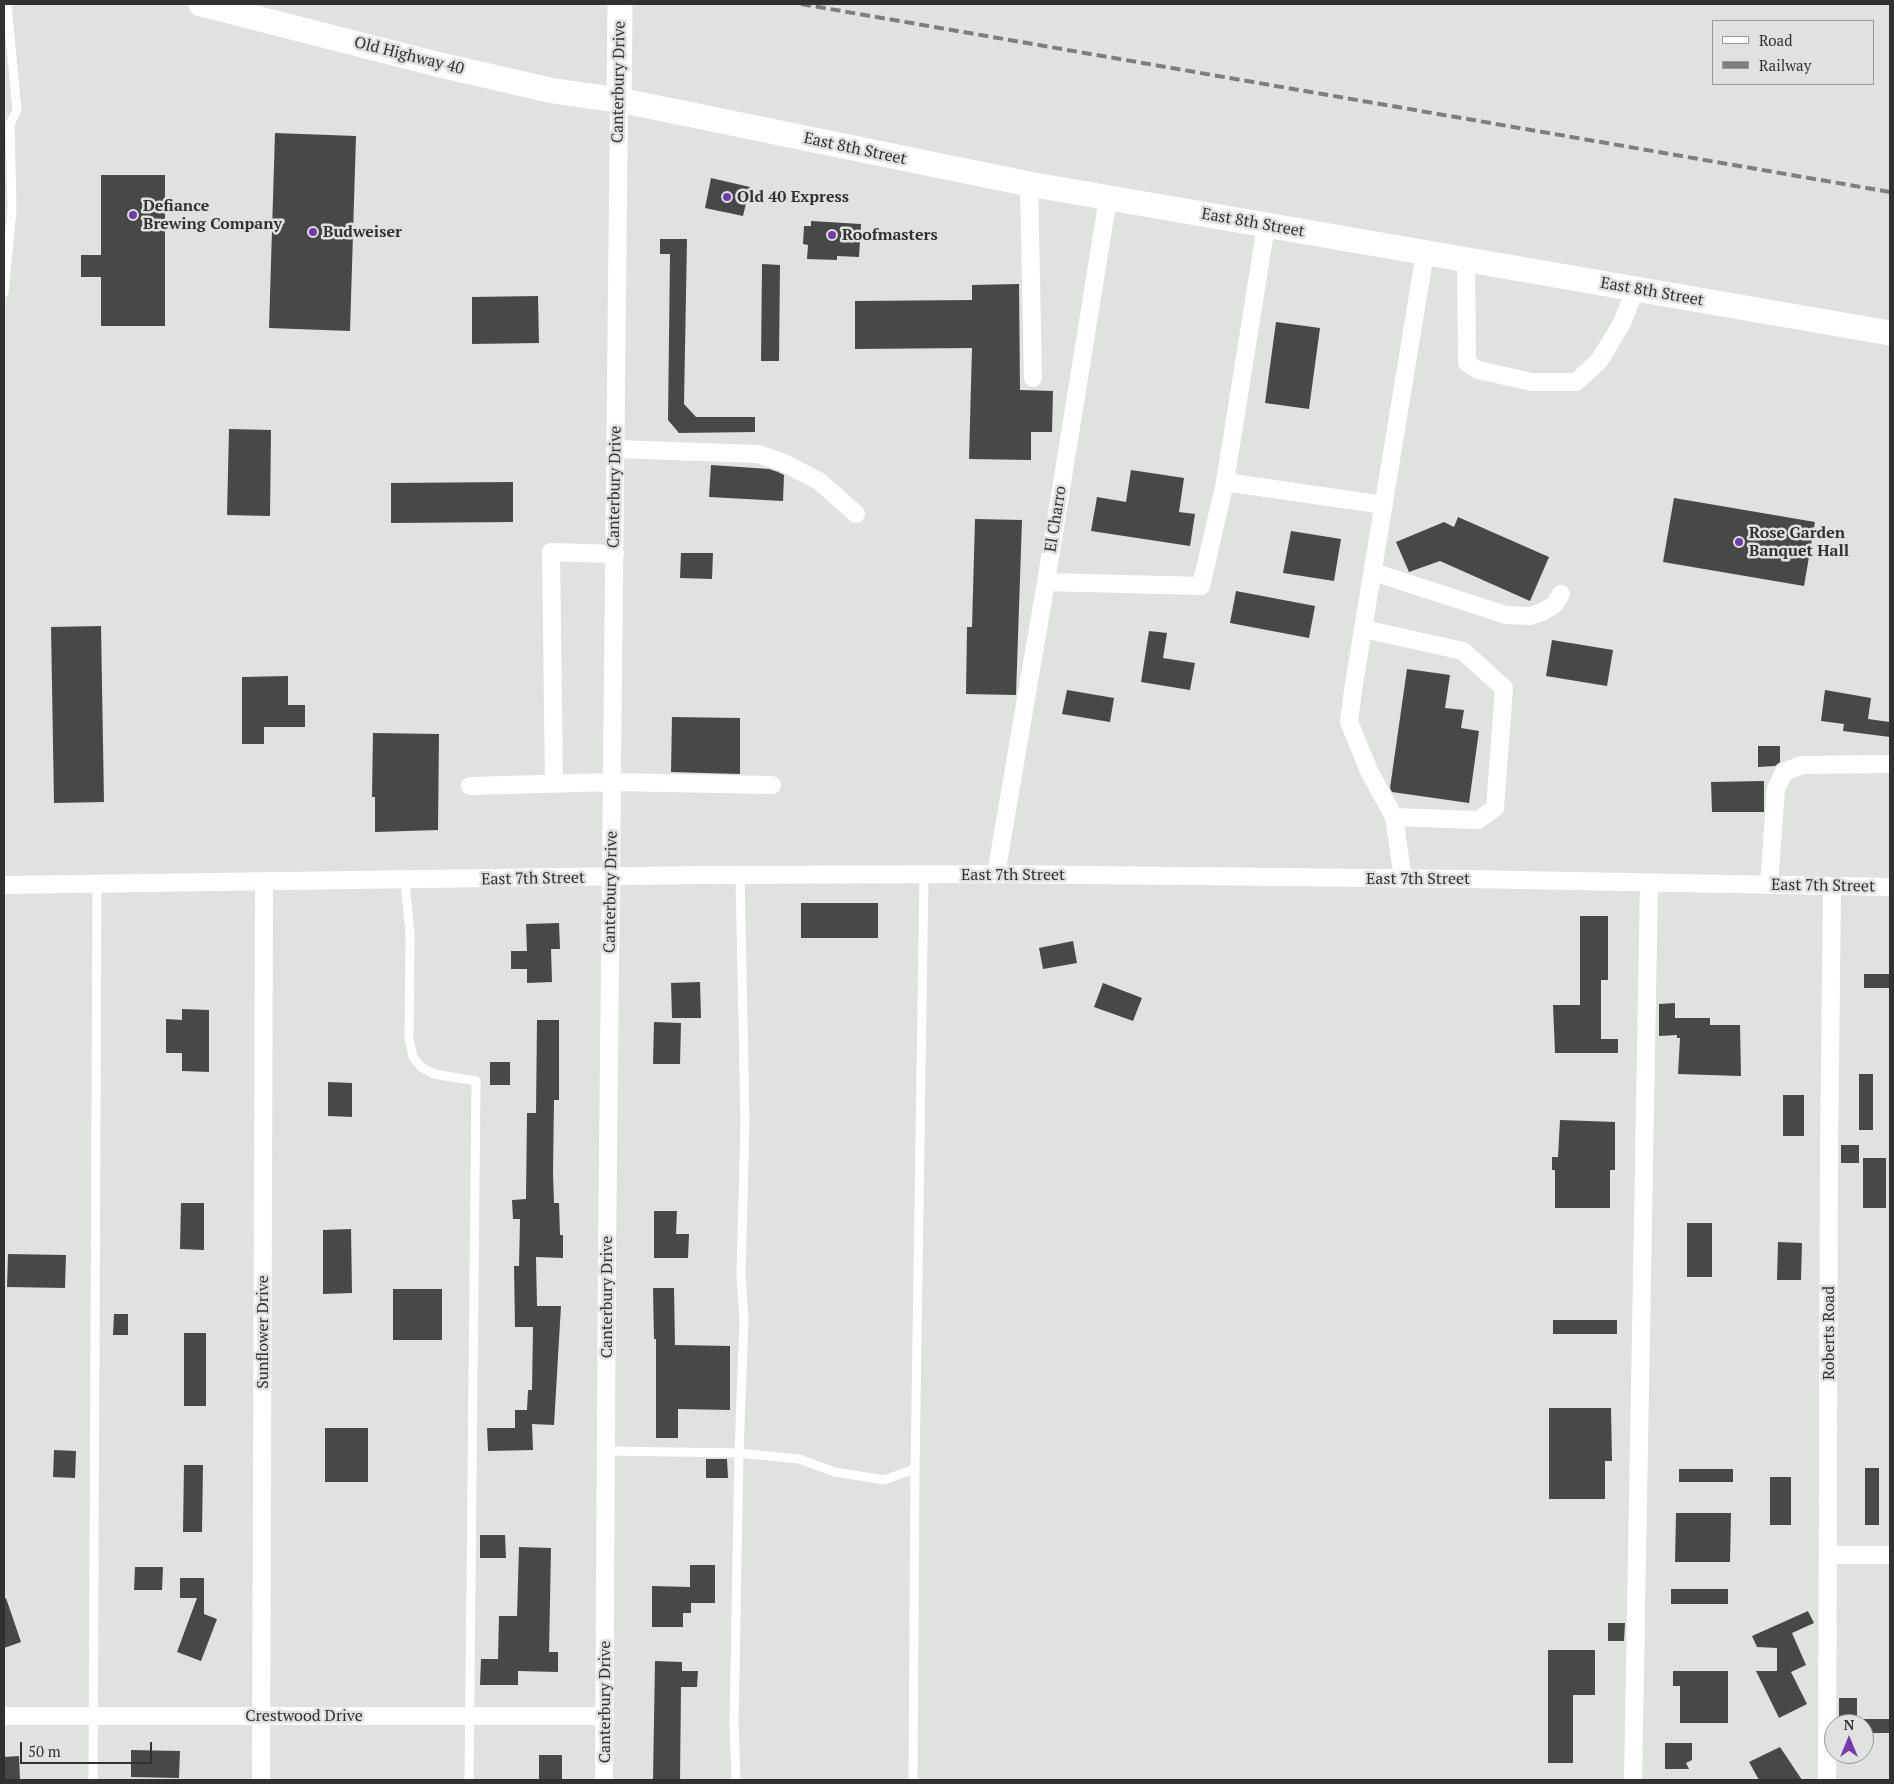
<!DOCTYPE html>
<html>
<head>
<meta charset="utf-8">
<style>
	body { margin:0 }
	#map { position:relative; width:1894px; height:1784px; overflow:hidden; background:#dfe2df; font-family:"PT Serif",serif }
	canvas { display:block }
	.frame { position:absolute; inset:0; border:5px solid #303130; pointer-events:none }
	.legend { position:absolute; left:1712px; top:20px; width:162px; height:65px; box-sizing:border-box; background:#dfe2df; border:1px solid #999b99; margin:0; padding:6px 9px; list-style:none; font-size:15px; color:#303130 }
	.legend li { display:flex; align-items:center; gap:10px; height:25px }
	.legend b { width:25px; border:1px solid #999b99 }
	.north { position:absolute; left:1824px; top:1714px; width:50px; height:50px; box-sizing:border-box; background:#dfe2df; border:1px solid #999b99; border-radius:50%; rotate:0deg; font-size:14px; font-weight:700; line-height:20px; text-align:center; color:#303130 }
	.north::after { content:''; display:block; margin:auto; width:18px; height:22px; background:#7439af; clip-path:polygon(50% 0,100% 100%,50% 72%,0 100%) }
	.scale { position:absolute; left:20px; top:1742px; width:132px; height:22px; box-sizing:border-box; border:2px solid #303130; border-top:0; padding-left:6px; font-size:15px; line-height:18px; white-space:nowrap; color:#303130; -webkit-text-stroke:4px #dfe2df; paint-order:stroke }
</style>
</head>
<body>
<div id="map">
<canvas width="1894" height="1784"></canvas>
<div class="frame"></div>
<ul class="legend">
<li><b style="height:6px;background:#fff"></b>Road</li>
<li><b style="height:6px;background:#7d7e7d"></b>Railway</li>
</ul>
<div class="north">N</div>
<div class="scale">50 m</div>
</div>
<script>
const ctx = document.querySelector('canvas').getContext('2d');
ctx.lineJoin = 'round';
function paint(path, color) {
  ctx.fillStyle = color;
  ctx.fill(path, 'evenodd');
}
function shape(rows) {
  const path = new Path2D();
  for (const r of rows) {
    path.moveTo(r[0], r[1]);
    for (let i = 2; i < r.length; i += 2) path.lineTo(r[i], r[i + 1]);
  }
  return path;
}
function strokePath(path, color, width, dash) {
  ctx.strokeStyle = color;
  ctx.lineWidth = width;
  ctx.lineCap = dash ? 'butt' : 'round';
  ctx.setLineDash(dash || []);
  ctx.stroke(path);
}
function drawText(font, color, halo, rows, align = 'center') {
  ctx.font = font + ' "PT Serif",serif';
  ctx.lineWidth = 5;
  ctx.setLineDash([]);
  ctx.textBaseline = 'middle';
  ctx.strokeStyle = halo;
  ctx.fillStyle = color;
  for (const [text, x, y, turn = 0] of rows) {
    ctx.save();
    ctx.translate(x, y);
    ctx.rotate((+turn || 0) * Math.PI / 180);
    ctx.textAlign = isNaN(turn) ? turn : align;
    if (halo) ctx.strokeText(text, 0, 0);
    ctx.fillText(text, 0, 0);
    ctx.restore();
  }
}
paint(shape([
	[275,133,356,136,350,331,269,328],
	[101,175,165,175,165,326,101,326,101,277,81,277,81,255,101,255],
	[711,178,750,187,743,216,705,208],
	[811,221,861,224,859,257,837,256,837,260,807,259,808,245,803,244,804,226,811,226],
	[660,239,687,239,684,404,696,417,755,417,755,432,679,433,668,420,670,254,660,254],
	[762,264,780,265,779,361,761,361],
	[1019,284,1020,390,1053,391,1052,432,1031,432,1031,460,969,459,972,348,855,349,855,301,972,300,972,285],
	[538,296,539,343,472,344,472,297],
	[1276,322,1320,328,1309,409,1265,403],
	[229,429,271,430,270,516,227,515],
	[711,465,769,469,778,472,784,475,783,501,709,497],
	[1131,470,1184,478,1179,512,1195,514,1190,546,1091,531,1097,497,1126,502],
	[513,482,513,522,391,523,391,483],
	[1674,498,1815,522,1804,586,1663,562],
	[1458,517,1549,557,1530,601,1440,561,1409,572,1396,542,1444,522,1454,527],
	[975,519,1022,520,1016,695,966,694,967,627,972,627],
	[1291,531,1341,539,1334,581,1283,573],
	[681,553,713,553,712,579,680,578],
	[1236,591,1315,606,1309,638,1230,623],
	[101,626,104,802,54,803,51,627],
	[1149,631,1167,633,1163,658,1195,663,1190,690,1141,682],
	[1552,640,1613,650,1607,686,1546,676],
	[1407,669,1450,675,1445,708,1464,710,1461,728,1479,731,1469,803,1392,792,1390,788],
	[288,676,288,705,305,705,305,727,264,727,264,744,242,744,242,677],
	[1067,690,1114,698,1110,722,1062,714],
	[1825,690,1871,698,1868,719,1890,722,1890,737,1843,731,1844,724,1821,721],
	[672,717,740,718,740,774,671,772],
	[373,733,439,734,438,830,375,832,375,797,372,797],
	[1758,746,1780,746,1780,762,1775,766,1758,767],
	[1764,781,1764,812,1712,812,1711,782],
	[801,903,878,903,878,938,801,938],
	[1580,916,1608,916,1608,980,1601,980,1601,1039,1618,1039,1618,1053,1555,1053,1553,1005,1580,1005],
	[559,923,560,949,551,949,552,982,527,983,527,969,511,969,511,951,527,951,526,924],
	[1073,941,1077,963,1043,969,1039,948],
	[1864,974,1890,974,1890,988,1864,988],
	[700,982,701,1018,672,1018,671,983],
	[1103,983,1142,998,1133,1021,1094,1007],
	[1675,1003,1675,1018,1710,1018,1710,1025,1740,1025,1741,1076,1678,1074,1680,1038,1677,1038,1677,1035,1659,1036,1659,1004],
	[182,1009,209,1010,209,1072,182,1071,182,1053,166,1053,166,1019,182,1020],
	[537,1020,559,1020,559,1100,554,1100,553,1173,554,1203,559,1203,560,1235,563,1235,563,1258,536,1257,537,1306,561,1306,554,1425,532,1424,533,1450,488,1451,487,1428,515,1428,515,1410,527,1410,528,1390,532,1390,533,1327,515,1327,514,1266,519,1266,520,1219,513,1219,512,1200,526,1199,527,1113,536,1113],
	[654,1022,681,1023,680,1064,653,1064],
	[490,1062,510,1062,510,1085,490,1085],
	[1859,1074,1873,1074,1873,1130,1859,1130],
	[328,1082,352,1083,352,1117,328,1116],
	[1783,1095,1804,1095,1804,1136,1783,1136],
	[1560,1120,1615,1122,1615,1170,1610,1170,1610,1208,1555,1208,1555,1170,1552,1170,1552,1157,1558,1157],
	[1841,1145,1859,1145,1859,1163,1841,1163],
	[1863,1158,1886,1158,1886,1208,1863,1208],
	[181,1203,204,1203,204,1250,180,1249],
	[654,1211,677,1211,676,1234,689,1234,688,1258,654,1258],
	[1687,1223,1712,1223,1712,1277,1687,1277],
	[351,1229,352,1293,323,1294,323,1230],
	[1778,1242,1802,1243,1801,1280,1777,1280],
	[8,1254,66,1255,65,1288,7,1287],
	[653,1288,674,1288,675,1345,730,1346,730,1410,678,1409,678,1438,656,1438,656,1339,654,1339],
	[393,1289,442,1289,442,1340,393,1340],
	[114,1314,128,1314,128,1335,113,1335],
	[1553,1320,1617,1320,1617,1334,1553,1334],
	[184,1333,206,1333,206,1406,184,1406],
	[1549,1408,1611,1408,1612,1461,1605,1461,1605,1499,1549,1499],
	[325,1428,368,1428,368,1482,325,1482],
	[54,1450,76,1451,75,1478,53,1477],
	[706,1459,727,1459,728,1478,706,1478],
	[184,1465,203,1465,202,1532,183,1532],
	[1865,1468,1879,1468,1879,1525,1865,1525],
	[1679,1469,1733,1469,1733,1482,1679,1482],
	[1770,1477,1791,1477,1791,1525,1770,1525],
	[1676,1513,1731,1513,1730,1562,1675,1562],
	[480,1535,505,1535,506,1558,480,1558],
	[519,1547,551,1548,549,1652,558,1652,558,1672,518,1671,518,1685,480,1685,481,1659,498,1659,499,1616,517,1616],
	[690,1565,715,1565,715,1603,691,1603,691,1613,683,1613,683,1627,652,1627,652,1586,690,1587],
	[135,1567,163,1567,162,1590,134,1590],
	[180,1578,204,1578,204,1614,217,1619,201,1661,177,1652,197,1598,180,1598],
	[1671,1589,1728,1589,1728,1604,1671,1604],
	[6,1598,21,1642,4,1648,4,1599],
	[1808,1611,1814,1623,1792,1633,1806,1665,1791,1672,1807,1704,1779,1718,1756,1671,1777,1671,1777,1648,1757,1647,1752,1636],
	[1608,1623,1625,1623,1624,1641,1608,1641],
	[1548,1650,1595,1650,1595,1695,1573,1695,1573,1763,1548,1763],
	[655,1661,682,1662,682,1671,698,1671,697,1687,681,1687,680,1780,653,1780],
	[1673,1671,1728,1671,1728,1723,1680,1723,1680,1686,1673,1686],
	[1839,1698,1857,1698,1857,1717,1839,1717],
	[1864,1719,1890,1719,1890,1733,1864,1733],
	[1665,1743,1692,1743,1692,1760,1686,1763,1689,1769,1665,1769],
	[1780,1747,1802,1780,1759,1780,1749,1762],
	[131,1750,180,1751,179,1778,131,1777],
	[539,1755,562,1755,562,1780,539,1780],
	[19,1756,20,1780,4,1780,4,1757]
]), '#474947');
strokePath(shape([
	[4,293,12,210,10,124,17,110,7,4],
	[405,881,410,934,409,1039,413,1057,421,1067,434,1074,476,1081,469,1780],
	[607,1451,739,1453,799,1459,835,1472,884,1480,915,1469,924,875],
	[93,1780,97,885],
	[736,1780,734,1723,739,1453,744,1319,741,1275,745,1120,740,876],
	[913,1780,915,1469]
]), '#fff', 9);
strokePath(shape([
	[1029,184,1033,378],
	[1466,260,1467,363,1478,370,1532,382,1576,382,1599,361,1622,323,1635,290],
	[616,449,758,454,782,462,819,481,856,514],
	[1225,482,1384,505],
	[1373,572,1506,615,1530,616,1542,612,1554,605,1561,594],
	[1046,582,1201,586,1225,482,1266,226],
	[1364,629,1463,651,1504,688,1495,808,1478,820,1394,817,1369,771,1349,722,1353,690,1425,253],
	[554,783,551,552,615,554],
	[470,786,612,782,772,785],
	[1394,817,1403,879],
	[996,874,1046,582,1108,198],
	[4,885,700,875,996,874,1468,879,1890,887],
	[1769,885,1776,789,1784,772,1802,765,1890,764],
	[1829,1555,1890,1555],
	[4,1716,605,1716],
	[261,1780,264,883],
	[604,1780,607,1251,619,100],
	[1633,1780,1649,883],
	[1827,1780,1829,1152,1832,886]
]), '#fff', 18);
strokePath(shape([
	[201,4,436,64,554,91,619,100,1029,184,1890,333],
	[619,100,620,4]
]), '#fff', 25);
strokePath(shape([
	[801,4,1890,192]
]), '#7d7e7d', 4, [10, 5]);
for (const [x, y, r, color] of [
	[727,197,5,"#7439af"],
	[133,215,5,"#7439af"],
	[313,232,5,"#7439af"],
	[832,235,5,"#7439af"],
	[1739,542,5,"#7439af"]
]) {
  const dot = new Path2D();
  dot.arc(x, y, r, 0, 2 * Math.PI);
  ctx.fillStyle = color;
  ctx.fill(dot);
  strokePath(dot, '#dfe2df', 2);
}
drawText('16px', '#303130', '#dfe2df', [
	["Old Highway 40",409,56,14],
	["Canterbury Drive",619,82,-89],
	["East 8th Street",855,149,12],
	["East 8th Street",1253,223,10],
	["East 8th Street",1652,292,10],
	["Canterbury Drive",615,487,-89],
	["El Charro",1056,519,-81],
	["East 7th Street",1013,875],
	["East 7th Street",533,879,-1],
	["East 7th Street",1418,879],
	["East 7th Street",1823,886,1],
	["Canterbury Drive",611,892,-89],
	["Canterbury Drive",607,1297,-90],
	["Sunflower Drive",263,1332,-90],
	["Roberts Road",1829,1333,-90],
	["Canterbury Drive",605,1702,-90],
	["Crestwood Drive",304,1716]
]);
drawText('bold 16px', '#303130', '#dfe2df', [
	["Old 40 Express",737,197],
	["Defiance",143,206],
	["Brewing Company",143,224],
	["Budweiser",323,232],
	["Roofmasters",842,235],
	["Rose Garden",1749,533],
	["Banquet Hall",1749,551]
], 'left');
</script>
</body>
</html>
